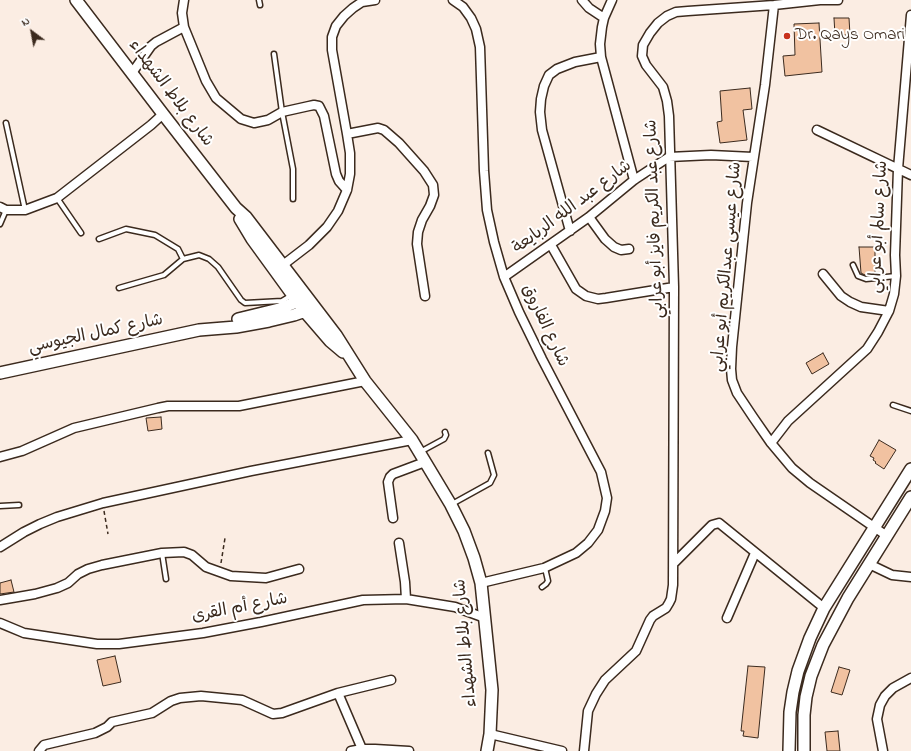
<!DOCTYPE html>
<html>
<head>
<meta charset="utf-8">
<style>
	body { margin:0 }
	#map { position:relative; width:911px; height:751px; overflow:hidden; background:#fbede3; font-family:"Indie Flower",sans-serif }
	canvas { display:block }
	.north { position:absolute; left:12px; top:12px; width:40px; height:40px; -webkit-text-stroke:3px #fff; paint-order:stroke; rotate:328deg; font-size:11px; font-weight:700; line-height:16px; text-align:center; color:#3b2a1e }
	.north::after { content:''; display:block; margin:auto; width:14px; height:18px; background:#3b2a1e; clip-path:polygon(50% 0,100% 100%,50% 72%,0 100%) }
</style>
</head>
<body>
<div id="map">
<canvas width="911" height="751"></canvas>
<div class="north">N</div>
</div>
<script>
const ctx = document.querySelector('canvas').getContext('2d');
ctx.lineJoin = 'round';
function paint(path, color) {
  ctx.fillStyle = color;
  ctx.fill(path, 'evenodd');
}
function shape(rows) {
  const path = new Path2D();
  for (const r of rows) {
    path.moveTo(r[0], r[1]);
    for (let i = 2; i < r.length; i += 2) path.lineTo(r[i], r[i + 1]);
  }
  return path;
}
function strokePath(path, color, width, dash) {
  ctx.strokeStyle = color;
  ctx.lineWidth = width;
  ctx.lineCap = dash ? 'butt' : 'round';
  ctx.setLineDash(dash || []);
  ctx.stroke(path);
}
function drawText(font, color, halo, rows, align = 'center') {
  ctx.font = font + ' "Indie Flower","Playpen Sans Arabic",sans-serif';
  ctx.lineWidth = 4;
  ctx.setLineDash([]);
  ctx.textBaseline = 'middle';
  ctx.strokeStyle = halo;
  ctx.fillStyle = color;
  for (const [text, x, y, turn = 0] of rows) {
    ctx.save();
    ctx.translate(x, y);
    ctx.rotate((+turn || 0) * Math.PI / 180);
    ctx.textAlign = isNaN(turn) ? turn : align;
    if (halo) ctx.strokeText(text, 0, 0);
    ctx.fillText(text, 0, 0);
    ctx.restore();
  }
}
const building = shape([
	[834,18,849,18,850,35,835,35,834,18],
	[819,23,822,72,785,76,783,56,795,55,794,24,819,23],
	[750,88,752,109,743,110,747,140,720,143,717,122,722,121,720,91,750,88],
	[859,247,875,247,875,274,865,275,861,273,859,247],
	[823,353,829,364,812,374,806,363,823,353],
	[161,417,162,429,148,431,146,418,161,417],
	[879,440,896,450,884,469,875,463,876,462,873,460,874,458,870,456,879,440],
	[11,580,14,592,0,594,0,583,11,580],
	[115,656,121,682,103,686,97,660,115,656],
	[748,666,765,667,758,738,743,736,744,731,741,731,748,666],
	[839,667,850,670,842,695,831,692,839,667],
	[838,731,840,751,827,751,825,732,838,731]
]);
paint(building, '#f1c2a1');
strokePath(building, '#3b2a1e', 1);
const lane = shape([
	[259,0,260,5],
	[274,54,282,112,293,169,293,199],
	[6,123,25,210],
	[57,198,81,233],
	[0,224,6,210],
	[99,239,126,229,155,235,178,249,183,259,164,275,119,288],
	[183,259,199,255,209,259,218,267,241,300,245,303,282,301,292,295],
	[853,265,858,276,866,279,896,276],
	[893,405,911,411],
	[420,452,444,439,446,435,445,432],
	[452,504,490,483,494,475,488,453],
	[0,506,19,505],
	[162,553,166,579],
	[542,587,546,584,548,581,545,568]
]);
const street = shape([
	[184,0,182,13,184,27,206,81,216,98,241,119,254,123,268,120,282,112,309,106,314,105,319,106,324,116,336,174,339,181,347,190],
	[453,0,463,7,471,18,476,29,480,47,484,171,487,210,494,242,504,277,519,312,542,359,601,472,607,498,605,511,598,530,588,543,576,553,544,568,481,583],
	[582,0,589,8,604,18],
	[612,0,604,18,602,27,600,44,601,57,634,180],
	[774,5,765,85,747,203,732,347,731,369,732,380,737,393,753,417,771,443,792,468,810,483,887,536],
	[132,73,151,46,156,42,184,27],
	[817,130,911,175],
	[347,134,378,128,384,130,399,143,424,171,433,185,434,195,430,206,422,220,418,232,417,244,425,296],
	[0,207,6,210,25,210,57,198,151,125,163,114],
	[589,217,605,239,614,247,621,250,629,249],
	[570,231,542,130,540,112,541,99,544,86,549,75,557,69,575,62,601,57],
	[551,245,576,289,586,296,598,299,606,298,674,287],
	[279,268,309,245,327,227,338,211,347,190,350,174,350,153,347,134,332,50,332,37,336,26,344,16,353,8,362,2,375,0],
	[823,274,841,296,850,302,861,307,889,311],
	[504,277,589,217,634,180,669,157,711,155,753,157],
	[771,443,788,421,867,349,878,332,889,311,894,294,896,276,895,255,898,169,911,15],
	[0,457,22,451,74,428,158,408,168,406,239,406,365,381],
	[393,518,388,482,390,477,393,474,425,462],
	[399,543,405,582,406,599],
	[0,547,24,532,40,524,57,517,103,503,251,471,412,440],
	[674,563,712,525,719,523,824,608],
	[869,564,892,575,911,577],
	[0,600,35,594,57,588,68,583,78,574,88,569,102,565,162,553,184,552,192,555,206,567,231,576,266,578,299,569],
	[727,618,755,553],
	[0,623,24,633,97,644,119,644,203,633,261,622,363,600,406,599,455,607,485,618],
	[338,693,362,749],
	[490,734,562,751],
	[39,751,44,745,95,733,107,727,112,722,152,713,171,701,180,698,201,696,242,700,273,714,282,713,338,693,391,680],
	[351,751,362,749,375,749,409,751],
	[584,751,588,711,596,694,605,680,636,651,650,620,653,616,666,608,669,603,671,599,673,585,674,287,669,116,667,101,663,87,646,65,642,56,643,45,650,33,658,23,667,16,676,12,688,11,774,5,820,0,838,0],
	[883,751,877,719,880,705,885,696,893,688,911,678]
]);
const secondary = shape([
	[76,0,163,114,236,208,246,217,336,335,365,381,412,440,451,505,464,531,474,558,481,583,492,690,490,734,487,751],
	[240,219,252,239,305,312,330,341,343,352],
	[238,319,279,309,304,299],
	[0,373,199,330,236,327,269,321,294,315,314,308],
	[789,751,790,712,793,692,798,671,810,638,824,608,911,469],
	[804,751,804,715,806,697,811,676,823,645,848,598,911,497]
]);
strokePath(lane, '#3b2a1e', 7);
strokePath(street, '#3b2a1e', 11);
strokePath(secondary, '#3b2a1e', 14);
strokePath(shape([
	[104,511,108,534],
	[221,563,225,538]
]), '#3b2a1e', 1.5, [4, 3]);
strokePath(lane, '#fff', 4);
strokePath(street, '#fff', 8);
strokePath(secondary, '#fff', 11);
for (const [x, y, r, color] of [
	[787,36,4,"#c8321e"]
]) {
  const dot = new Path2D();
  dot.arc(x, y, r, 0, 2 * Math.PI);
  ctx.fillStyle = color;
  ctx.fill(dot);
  strokePath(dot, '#fff', 1.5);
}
drawText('17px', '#3b2a1e', '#fff', [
	["Dr. Qays Omari",795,36]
], 'left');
drawText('17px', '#3b2a1e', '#fff', [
	["شارع بلاط الشهداء",170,94,53],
	["شارع عبد الله الربايعة",573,208,-37],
	["شارع عبد الكريم فايز أبو عرابي",656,219,-92],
	["شارع سالم أبو عرابي",880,227,-87],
	["شارع عيسى عبدالكريم أبو عرابي",728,267,-85],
	["شارع الفاروق",544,326,65],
	["شارع كمال الجيوسي",96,335,-12],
	["شارع أم القرى",240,609,-11],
	["شارع بلاط الشهداء",467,643,-95]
]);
</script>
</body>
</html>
